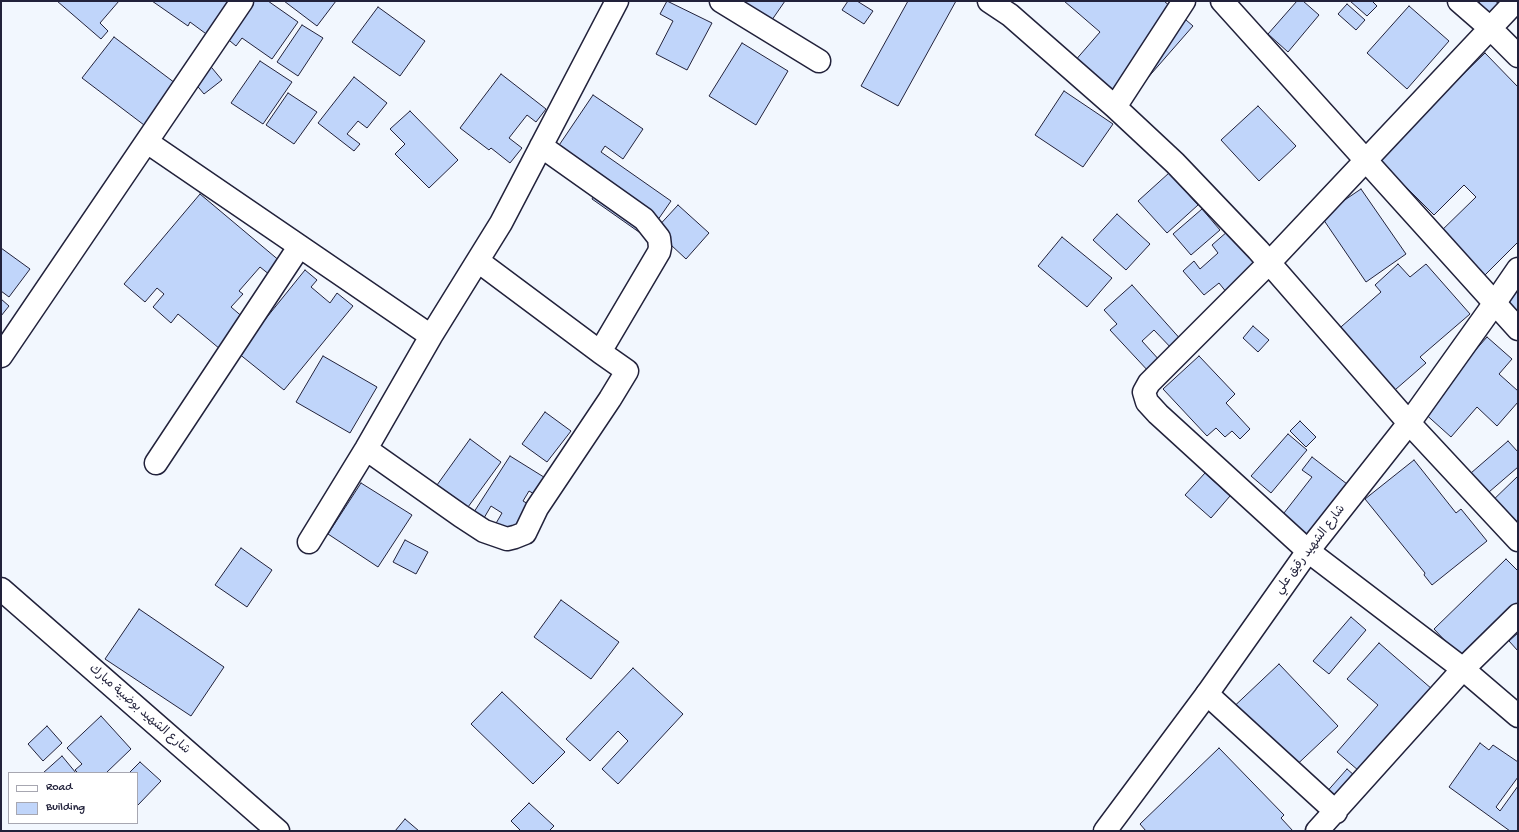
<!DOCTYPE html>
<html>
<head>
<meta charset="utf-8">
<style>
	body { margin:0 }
	#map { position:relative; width:1519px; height:832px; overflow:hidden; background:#f2f7fe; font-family:"Gochi Hand",sans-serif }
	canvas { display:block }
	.frame { position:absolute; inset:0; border:2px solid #22223b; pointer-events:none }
	.legend { position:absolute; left:8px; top:772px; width:130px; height:52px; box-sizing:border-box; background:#fff; border:1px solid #a7a7b1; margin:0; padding:5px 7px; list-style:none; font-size:12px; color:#22223b }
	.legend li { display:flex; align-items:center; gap:8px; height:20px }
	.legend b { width:20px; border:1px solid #a7a7b1 }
</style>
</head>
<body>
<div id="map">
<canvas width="1519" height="832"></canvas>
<div class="frame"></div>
<ul class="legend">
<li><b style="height:5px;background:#fff"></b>Road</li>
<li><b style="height:11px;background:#c0d5fa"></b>Building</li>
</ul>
</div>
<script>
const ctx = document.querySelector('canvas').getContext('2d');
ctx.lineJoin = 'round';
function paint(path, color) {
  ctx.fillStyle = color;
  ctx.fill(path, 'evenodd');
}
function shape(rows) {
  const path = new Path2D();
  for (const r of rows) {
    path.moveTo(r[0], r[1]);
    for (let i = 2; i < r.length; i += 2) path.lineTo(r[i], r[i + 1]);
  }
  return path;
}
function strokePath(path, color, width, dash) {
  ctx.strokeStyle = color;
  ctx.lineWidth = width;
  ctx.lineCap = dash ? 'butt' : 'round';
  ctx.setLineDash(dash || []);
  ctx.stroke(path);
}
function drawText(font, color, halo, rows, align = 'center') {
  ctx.font = font + ' "Gochi Hand","Playpen Sans Arabic",sans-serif';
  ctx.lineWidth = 3;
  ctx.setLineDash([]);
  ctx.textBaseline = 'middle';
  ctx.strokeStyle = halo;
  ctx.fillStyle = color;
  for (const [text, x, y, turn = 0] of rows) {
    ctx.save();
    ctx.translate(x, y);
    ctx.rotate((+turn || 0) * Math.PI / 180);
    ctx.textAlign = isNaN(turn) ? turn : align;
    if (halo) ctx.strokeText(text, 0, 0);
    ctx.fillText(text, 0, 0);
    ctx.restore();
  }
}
const building = shape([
	[57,1,119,1,100,23,108,31,101,39,57,1],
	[152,1,234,1,209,36,190,22,188,26,152,1],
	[249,1,268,1,298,22,272,59,242,38,236,46,224,36,249,1],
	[284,1,336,1,317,26,284,1],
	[667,1,712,23,687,70,656,54,673,21,660,14,667,1],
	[721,1,785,1,765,30,721,1],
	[848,1,857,1,873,11,864,24,842,10,848,1],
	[908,1,956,1,898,106,861,86,908,1],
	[1064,1,1164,1,1193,26,1117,113,1067,70,1100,32,1064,1],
	[1297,1,1303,1,1319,15,1288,52,1268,34,1297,1],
	[1350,1,1372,1,1377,6,1367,16,1350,1],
	[1481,1,1495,1,1498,3,1486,16,1475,6,1481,1],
	[1347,4,1365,20,1356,30,1338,14,1347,4],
	[1409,6,1449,41,1407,89,1367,53,1409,6],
	[378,7,425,41,400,76,352,42,378,7],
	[302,25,323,38,298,76,277,62,302,25],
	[114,37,179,86,148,128,82,78,114,37],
	[218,42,223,49,207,62,222,80,204,94,184,70,218,42],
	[742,43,788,71,756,125,709,96,742,43],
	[1485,53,1518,87,1518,242,1485,275,1458,249,1437,235,1476,197,1464,185,1434,215,1377,158,1485,53],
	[260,61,292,82,263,124,231,103,260,61],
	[501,74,546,109,536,122,527,115,509,138,522,148,510,163,491,148,489,150,460,128,501,74],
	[354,77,387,103,367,128,358,121,347,134,360,144,354,151,318,123,354,77],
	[1064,91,1113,124,1083,167,1035,135,1064,91],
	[288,93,317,112,294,144,266,125,288,93],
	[593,95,643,129,623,159,605,146,601,152,671,201,646,237,592,199,594,195,547,163,593,95],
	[1258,106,1296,146,1259,181,1221,140,1258,106],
	[410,111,458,160,429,188,395,154,405,144,390,129,410,111],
	[1169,173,1198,205,1167,233,1138,201,1169,173],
	[1361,189,1406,254,1366,282,1321,216,1361,189],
	[200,194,281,262,270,275,260,267,239,291,243,294,231,307,245,319,220,349,178,314,171,323,153,307,164,294,157,288,145,302,124,284,200,194],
	[678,205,709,233,686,259,655,230,678,205],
	[1202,209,1220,230,1191,255,1173,234,1202,209],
	[1117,214,1150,244,1126,270,1093,240,1117,214],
	[1228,231,1258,266,1227,293,1219,283,1204,295,1183,271,1194,261,1200,269,1218,253,1212,245,1228,231],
	[1062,237,1112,278,1087,307,1038,266,1062,237],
	[1,248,30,269,9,297,1,291,1,248],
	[1398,264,1410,277,1426,264,1470,314,1420,357,1426,363,1388,396,1334,333,1381,292,1375,285,1398,264],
	[305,270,317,280,311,287,330,303,337,293,353,306,284,390,238,353,305,270],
	[1518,280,1518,320,1498,304,1518,280],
	[1132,285,1183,342,1174,351,1154,330,1142,341,1161,362,1150,373,1110,330,1117,324,1104,310,1132,285],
	[1,299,9,306,1,316,1,299],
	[1253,326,1269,340,1258,352,1243,338,1253,326],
	[1487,337,1512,359,1499,374,1518,391,1518,402,1497,426,1477,407,1451,437,1422,411,1487,337],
	[323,356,377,387,350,433,296,402,323,356],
	[1199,356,1235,394,1226,403,1250,429,1240,439,1232,431,1225,437,1216,428,1207,436,1163,389,1199,356],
	[545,412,571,431,547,462,522,444,545,412],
	[1300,421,1316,437,1306,447,1290,431,1300,421],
	[1288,434,1307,450,1271,493,1251,476,1288,434],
	[470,439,501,462,468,507,437,485,470,439],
	[1508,441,1518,452,1518,467,1489,492,1471,473,1508,441],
	[510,456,547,479,536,495,529,491,523,501,530,505,510,535,495,525,502,513,491,506,484,518,474,512,510,456],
	[1312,457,1347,484,1302,542,1277,522,1312,477,1302,470,1312,457],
	[1414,460,1456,513,1461,509,1487,541,1432,585,1424,575,1425,573,1365,499,1414,460],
	[1205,473,1230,496,1211,518,1185,495,1205,473],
	[1518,476,1518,537,1487,506,1518,476],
	[361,483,412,515,378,567,328,534,361,483],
	[405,540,428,552,416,574,393,562,405,540],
	[241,548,272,570,247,607,215,585,241,548],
	[1506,559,1518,571,1518,614,1467,664,1434,629,1506,559],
	[561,600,619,642,591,679,534,637,561,600],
	[139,609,224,667,191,716,105,659,139,609],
	[1351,617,1366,630,1329,674,1313,661,1351,617],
	[1518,633,1518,651,1509,641,1518,633],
	[1379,643,1440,696,1366,777,1337,752,1378,705,1347,679,1379,643],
	[1279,664,1338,726,1289,772,1226,714,1279,664],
	[633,668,683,714,618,784,602,769,628,741,618,731,590,761,566,739,633,668],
	[502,692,565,752,533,784,471,724,502,692],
	[101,716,131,749,106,773,78,773,75,770,82,764,67,748,101,716],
	[47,726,62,743,43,761,28,744,47,726],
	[1480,743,1489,750,1493,745,1518,762,1518,777,1496,807,1500,811,1518,786,1518,831,1510,831,1449,787,1480,743],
	[1219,748,1284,815,1281,818,1293,831,1146,831,1140,824,1219,748],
	[62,756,76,773,43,773,62,756],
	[140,762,161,781,138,805,137,804,137,773,129,773,140,762],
	[1347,769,1362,782,1331,817,1316,804,1347,769],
	[529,803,554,826,550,830,551,831,521,831,511,821,529,803],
	[405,819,419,831,395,831,405,819]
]);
paint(building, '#c0d5fa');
strokePath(building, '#22223b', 1);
const minor = shape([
	[721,1,819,61],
	[989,1,1010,15,1115,107,1175,163,1258,250,1409,423,1518,540],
	[1222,1,1518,329],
	[1459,1,1490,28,1518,56],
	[1516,1,1269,263,1149,383,1144,392,1147,402,1158,414,1308,551,1463,669,1518,716],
	[1115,107,1184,1],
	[147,142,431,336],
	[478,261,600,352],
	[1,356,242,1],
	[366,449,461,516,484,531,507,539,515,537,525,533,537,508,610,399,627,371,600,352,659,252,660,247,659,238,644,219,541,146],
	[156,463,299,247],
	[309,542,366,449,431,336,501,223,617,1],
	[1,589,278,831],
	[1207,694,1336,812],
	[1317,831,1463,669,1518,615]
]);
const tertiary = shape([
	[1105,831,1207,694,1308,551,1409,423,1494,304,1518,269]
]);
strokePath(minor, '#22223b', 25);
strokePath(tertiary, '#22223b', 25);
strokePath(minor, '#fff', 22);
strokePath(tertiary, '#fff', 22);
drawText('12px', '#22223b', '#fff', [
	["شارع الشهيد رقيق علي",1311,550,-53],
	["شارع الشهيد بوضبية مبارك",139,710,41]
]);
</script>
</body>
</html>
